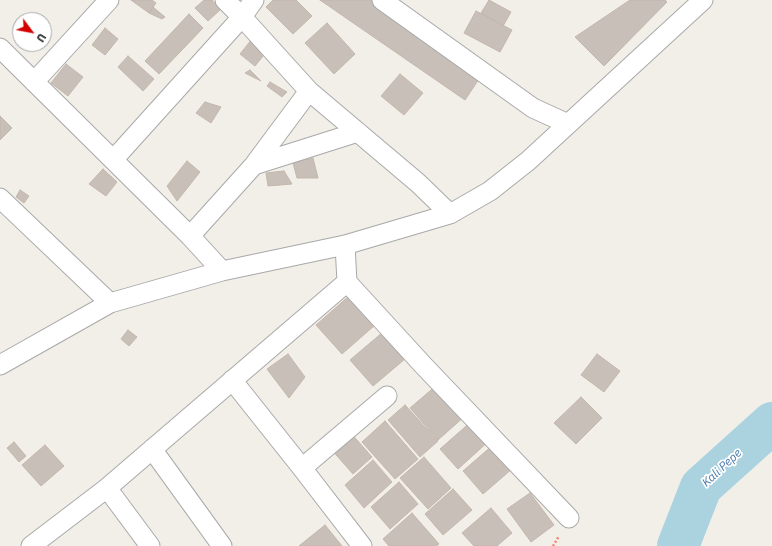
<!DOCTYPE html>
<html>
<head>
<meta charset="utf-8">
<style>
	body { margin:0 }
	#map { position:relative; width:772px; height:546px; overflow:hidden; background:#f2efe9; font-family:"IBM Plex Sans",sans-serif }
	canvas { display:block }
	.north { position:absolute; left:12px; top:12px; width:40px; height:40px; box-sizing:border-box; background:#fff; border:1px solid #a7a7a7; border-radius:50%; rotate:122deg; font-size:11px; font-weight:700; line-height:16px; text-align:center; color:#222 }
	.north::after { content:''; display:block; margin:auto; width:14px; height:18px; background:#d40000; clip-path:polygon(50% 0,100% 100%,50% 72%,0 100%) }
</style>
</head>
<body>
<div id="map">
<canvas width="772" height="546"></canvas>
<div class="north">U</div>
</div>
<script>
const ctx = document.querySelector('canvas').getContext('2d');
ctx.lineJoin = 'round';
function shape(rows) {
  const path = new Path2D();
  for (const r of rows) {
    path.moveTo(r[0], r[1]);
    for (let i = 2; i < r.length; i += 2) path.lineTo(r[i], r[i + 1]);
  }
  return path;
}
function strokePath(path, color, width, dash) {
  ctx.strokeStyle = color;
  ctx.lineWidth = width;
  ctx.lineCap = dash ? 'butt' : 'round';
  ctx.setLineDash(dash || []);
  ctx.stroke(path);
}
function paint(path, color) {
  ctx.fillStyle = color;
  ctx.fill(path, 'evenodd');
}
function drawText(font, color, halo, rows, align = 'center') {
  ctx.font = font + ' "IBM Plex Sans",sans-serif';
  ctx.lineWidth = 3.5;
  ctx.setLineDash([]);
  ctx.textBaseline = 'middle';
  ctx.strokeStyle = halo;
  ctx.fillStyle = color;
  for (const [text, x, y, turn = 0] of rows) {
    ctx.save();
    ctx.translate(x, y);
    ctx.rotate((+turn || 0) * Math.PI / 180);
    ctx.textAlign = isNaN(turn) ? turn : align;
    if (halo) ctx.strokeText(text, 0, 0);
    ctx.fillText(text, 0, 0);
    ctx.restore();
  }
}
strokePath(shape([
	[678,546,701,487,772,423]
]), '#aad3df', 42);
const building = shape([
	[131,0,152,0,156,3,149,13,131,0],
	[204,0,212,0,221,9,208,21,195,8,204,0],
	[273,0,296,0,312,16,293,34,266,7,273,0],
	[320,0,371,0,481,76,465,100,320,0],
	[489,0,511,12,503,26,481,13,489,0],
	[630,0,665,0,667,2,604,66,575,37,630,0],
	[153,7,165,17,162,19,149,13,153,7],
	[476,11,512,30,500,52,464,33,476,11],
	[189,14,203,28,159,74,145,61,189,14],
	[327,23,355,54,334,74,305,43,327,23],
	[105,28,118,39,105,55,92,45,105,28],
	[252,39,267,51,255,66,240,54,252,39],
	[128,56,154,79,143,91,118,67,128,56],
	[66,64,83,77,68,96,51,83,66,64],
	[250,70,261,81,245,73,250,70],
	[400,74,423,93,404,115,381,96,400,74],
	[270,82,287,92,282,97,267,86,270,82],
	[205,102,221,107,211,123,196,113,205,102],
	[0,116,12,128,0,140,0,116],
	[313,158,318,178,297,178,293,163,313,158],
	[187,161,200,172,177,201,167,186,187,161],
	[103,169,117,182,106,196,89,184,103,169],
	[284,171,292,184,268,186,266,173,284,171],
	[20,190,29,196,24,203,16,197,20,190],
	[349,296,375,325,342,354,316,325,349,296],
	[128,330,137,337,129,346,121,339,128,330],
	[383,332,405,359,373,386,350,360,383,332],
	[288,354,305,377,289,398,267,369,288,354],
	[597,354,620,371,604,392,581,375,597,354],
	[438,384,466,415,438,440,410,408,438,384],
	[581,397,602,418,576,444,554,423,581,397],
	[405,405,438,441,420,457,388,420,405,405],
	[473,420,490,440,458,469,440,449,473,420],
	[385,421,418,459,395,479,362,442,385,421],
	[349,431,372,457,353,474,330,448,349,431],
	[14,442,26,456,19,462,7,448,14,442],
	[45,445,64,466,41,486,22,465,45,445],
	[493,445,513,468,483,494,463,471,493,445],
	[424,457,451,488,428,509,400,478,424,457],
	[373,460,392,482,364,508,345,485,373,460],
	[399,482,418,504,390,529,371,507,399,482],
	[453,489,472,510,443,535,425,514,453,489],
	[530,493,554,525,531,542,507,509,530,493],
	[491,508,512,533,497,546,474,546,462,533,491,508],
	[412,513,439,544,436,546,389,546,383,539,412,513],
	[325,525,342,546,299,546,325,525]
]);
paint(building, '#c7bfb8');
strokePath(building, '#c4b6ab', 1);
const street = shape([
	[225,0,242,17,254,0],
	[382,0,533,108,568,124],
	[0,48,190,236,222,271],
	[34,82,109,0],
	[309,91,418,183,450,214],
	[113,160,242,17,309,91,254,165,190,236],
	[254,165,358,132],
	[0,198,110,303],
	[345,245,347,282,423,365,569,518],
	[0,365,110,303,222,271,345,245,450,214,490,191,528,161,703,0],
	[232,380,302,468,362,546],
	[152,449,222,546],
	[302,468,387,396],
	[107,488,150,546],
	[31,546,107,488,347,282]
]);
strokePath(street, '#a9a9a9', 21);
strokePath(shape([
	[553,546,559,536]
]), '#fa8072', 2.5, [2, 2]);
strokePath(street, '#fff', 19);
drawText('italic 12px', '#4a7aab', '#fff', [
	["Kali Pepe",722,468,-43]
]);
</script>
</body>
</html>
